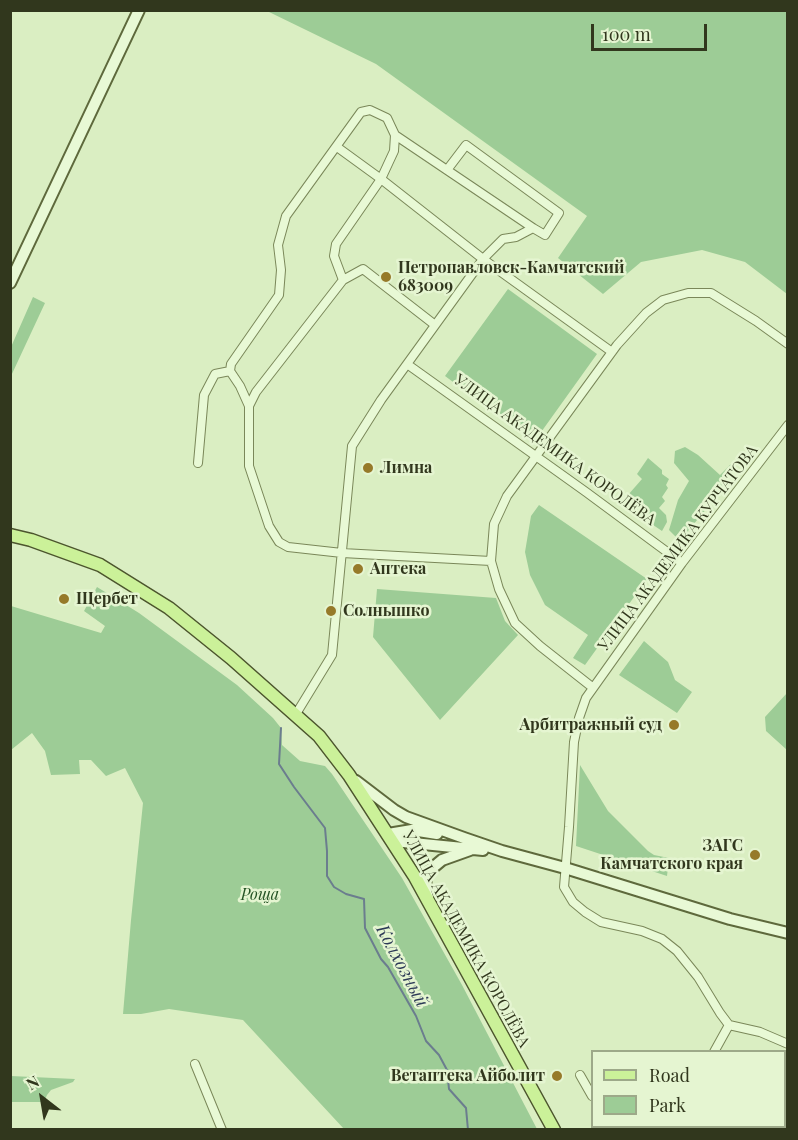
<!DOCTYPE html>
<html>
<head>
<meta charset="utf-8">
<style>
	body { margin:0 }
	#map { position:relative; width:798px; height:1140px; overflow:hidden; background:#daeec2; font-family:"Playfair Display",serif }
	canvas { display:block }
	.frame { position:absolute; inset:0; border:12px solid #31371d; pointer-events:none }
	.legend { position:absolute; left:591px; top:1050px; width:195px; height:78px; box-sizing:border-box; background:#e5f5d1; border:2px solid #9da989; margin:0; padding:8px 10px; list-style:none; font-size:18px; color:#31371d }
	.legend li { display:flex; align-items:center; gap:12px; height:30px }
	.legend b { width:30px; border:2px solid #9da989 }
	.north { position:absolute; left:12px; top:1068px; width:60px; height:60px; -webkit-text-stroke:4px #e5f5d1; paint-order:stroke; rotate:329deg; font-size:16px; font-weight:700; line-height:24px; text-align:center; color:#31371d }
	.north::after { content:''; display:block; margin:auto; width:21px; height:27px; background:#31371d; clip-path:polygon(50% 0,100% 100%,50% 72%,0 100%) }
	.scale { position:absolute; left:591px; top:24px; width:116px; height:27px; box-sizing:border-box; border:3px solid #31371d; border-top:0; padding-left:8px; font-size:18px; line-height:21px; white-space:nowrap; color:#31371d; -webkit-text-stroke:4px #e5f5d1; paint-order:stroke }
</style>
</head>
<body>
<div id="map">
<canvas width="798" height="1140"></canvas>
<div class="frame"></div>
<ul class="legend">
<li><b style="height:8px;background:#cbf199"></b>Road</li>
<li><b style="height:16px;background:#9dcc96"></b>Park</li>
</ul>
<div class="north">N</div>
<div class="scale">100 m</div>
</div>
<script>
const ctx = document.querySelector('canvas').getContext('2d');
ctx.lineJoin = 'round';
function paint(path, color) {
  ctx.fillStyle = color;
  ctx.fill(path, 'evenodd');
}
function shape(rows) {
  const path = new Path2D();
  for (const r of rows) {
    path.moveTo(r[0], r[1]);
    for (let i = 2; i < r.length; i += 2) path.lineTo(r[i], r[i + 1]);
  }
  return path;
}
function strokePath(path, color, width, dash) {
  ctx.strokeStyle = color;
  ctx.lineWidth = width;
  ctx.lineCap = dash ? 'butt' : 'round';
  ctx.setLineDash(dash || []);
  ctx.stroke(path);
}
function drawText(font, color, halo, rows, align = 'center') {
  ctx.font = font + ' "Playfair Display",serif';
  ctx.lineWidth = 5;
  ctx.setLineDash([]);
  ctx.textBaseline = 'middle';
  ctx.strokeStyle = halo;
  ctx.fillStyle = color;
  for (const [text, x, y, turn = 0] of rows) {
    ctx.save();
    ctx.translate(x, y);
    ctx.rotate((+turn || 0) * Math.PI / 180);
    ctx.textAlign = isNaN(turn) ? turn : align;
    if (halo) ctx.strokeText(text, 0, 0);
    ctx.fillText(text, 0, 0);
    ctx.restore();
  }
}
paint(shape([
	[267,11,787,11,787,294,745,262,702,250,641,262,603,294,558,258,587,216,376,64],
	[508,289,597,354,534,442,445,376],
	[33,297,45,303,11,376,11,347],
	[685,447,698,455,720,475,741,454,744,453,724,479,723,489,682,538,676,537,669,530,678,500,689,481,674,463,675,451],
	[648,458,662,470,662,474,669,479,666,485,668,488,662,497,665,501,659,508,666,515,667,522,662,531,622,504,628,495,642,479,637,474],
	[539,505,647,579,585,665,573,658,588,635,545,605,530,575,525,552,531,516],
	[97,587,139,613,237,685,273,718,281,728,282,745,300,761,325,766,332,774,402,878,462,985,537,1129,344,1129,243,1020,169,1009,141,1014,123,1014,131,920,143,803,125,768,106,776,91,760,79,760,80,774,51,775,45,751,32,733,11,750,11,606,101,633,105,626,84,611],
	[377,589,496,598,505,621,518,635,440,720,373,637],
	[644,641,668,662,675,680,692,692,677,713,619,675],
	[787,693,787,750,766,731,765,717],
	[580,765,608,811,648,851,654,855,669,858,667,876,576,846],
	[11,1076,75,1079,73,1082,51,1090,47,1095,44,1102,11,1102]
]), '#9dcc96');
strokePath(shape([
	[281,728,279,764,294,787,325,828,327,851,327,876,334,887,346,894,364,899,365,928,381,959,388,967,416,1016,426,1041,439,1055,447,1070,449,1089,466,1108,468,1130]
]), '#6b7d8e', 2);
const minor = shape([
	[337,147,381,179,483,259,612,352],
	[447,170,466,145,559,213,545,235,533,228],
	[435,325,363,269,343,280,256,392,249,406,249,466,269,526,279,542,288,547,342,553,491,561],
	[407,364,586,492,682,563],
	[249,406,240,386,230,371,231,364,279,295,281,270,278,245,286,216,361,112,370,110,387,118,395,135,394,151,381,179,336,244,334,256,343,280],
	[788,425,682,563,586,698,579,718,574,742,569,827,564,887,573,902,585,912,601,922,642,931,662,939,677,951,698,977,720,1013,729,1025,760,1032,788,1044],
	[198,463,204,395,215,374,230,371],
	[592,687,540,646,515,623,499,589,491,561,494,524,507,496,617,345,646,313,663,300,688,293,711,293,756,321,788,344],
	[296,714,332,655,352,446,381,400,483,259,503,239,516,237,533,228,395,135],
	[714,1052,729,1025],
	[195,1064,222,1130],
	[580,1075,592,1096],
	[655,1126,667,1130],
	[609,1130,609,1126],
	[707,1130,709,1126]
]);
const secondary = shape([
	[10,283,139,10],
	[356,781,394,810,406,817,464,838,502,851,565,868,730,919,788,933],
	[388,834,412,830,437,834],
	[393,841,483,850],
	[428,897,425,888,426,877,430,870,442,860,470,850]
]);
const primary = shape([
	[10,535,31,540,100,565,169,608,231,658,319,736,349,775,415,877,554,1130]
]);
strokePath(minor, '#7a8759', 10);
strokePath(secondary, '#5e693c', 14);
strokePath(primary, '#4c552d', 15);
strokePath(minor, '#e8f9d5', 8);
strokePath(secondary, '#e8f9d5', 10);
strokePath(primary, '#cbf199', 12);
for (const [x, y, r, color] of [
	[386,277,6,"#967a29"],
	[368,468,6,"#967a29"],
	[358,569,6,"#967a29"],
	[64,599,6,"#967a29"],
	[331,611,6,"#967a29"],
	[674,725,6,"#967a29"],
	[755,855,6,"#967a29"],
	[557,1076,6,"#967a29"]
]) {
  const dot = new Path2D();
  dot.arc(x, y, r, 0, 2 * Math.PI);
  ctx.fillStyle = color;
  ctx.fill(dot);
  strokePath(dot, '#e5f5d1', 2);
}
drawText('bold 16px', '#31371d', '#e5f5d1', [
	["Петропавловск-Камчатский",398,268],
	["683009",398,286],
	["Лимна",380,468],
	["Аптека",370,569],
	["Щербет",76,599],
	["Солнышко",343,611],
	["Арбитражный суд",662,725,"right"],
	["ЗАГС",743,846,"right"],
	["Камчатского края",743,864,"right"],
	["Ветаптека Айболит",545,1076,"right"]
], 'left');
drawText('16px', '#31371d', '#e5f5d1', [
	["УЛИЦА АКАДЕМИКА КОРОЛЁВА",555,450,36],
	["УЛИЦА АКАДЕМИКА КУРЧАТОВА",678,548,-53],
	["УЛИЦА АКАДЕМИКА КОРОЛЁВА",466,939,61]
]);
drawText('italic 16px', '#245324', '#e5f5d1', [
	["Роща",260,895]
]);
drawText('italic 18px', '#2d3a57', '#e5f5d1', [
	["Колхозный",402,966,62]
]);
</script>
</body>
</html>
